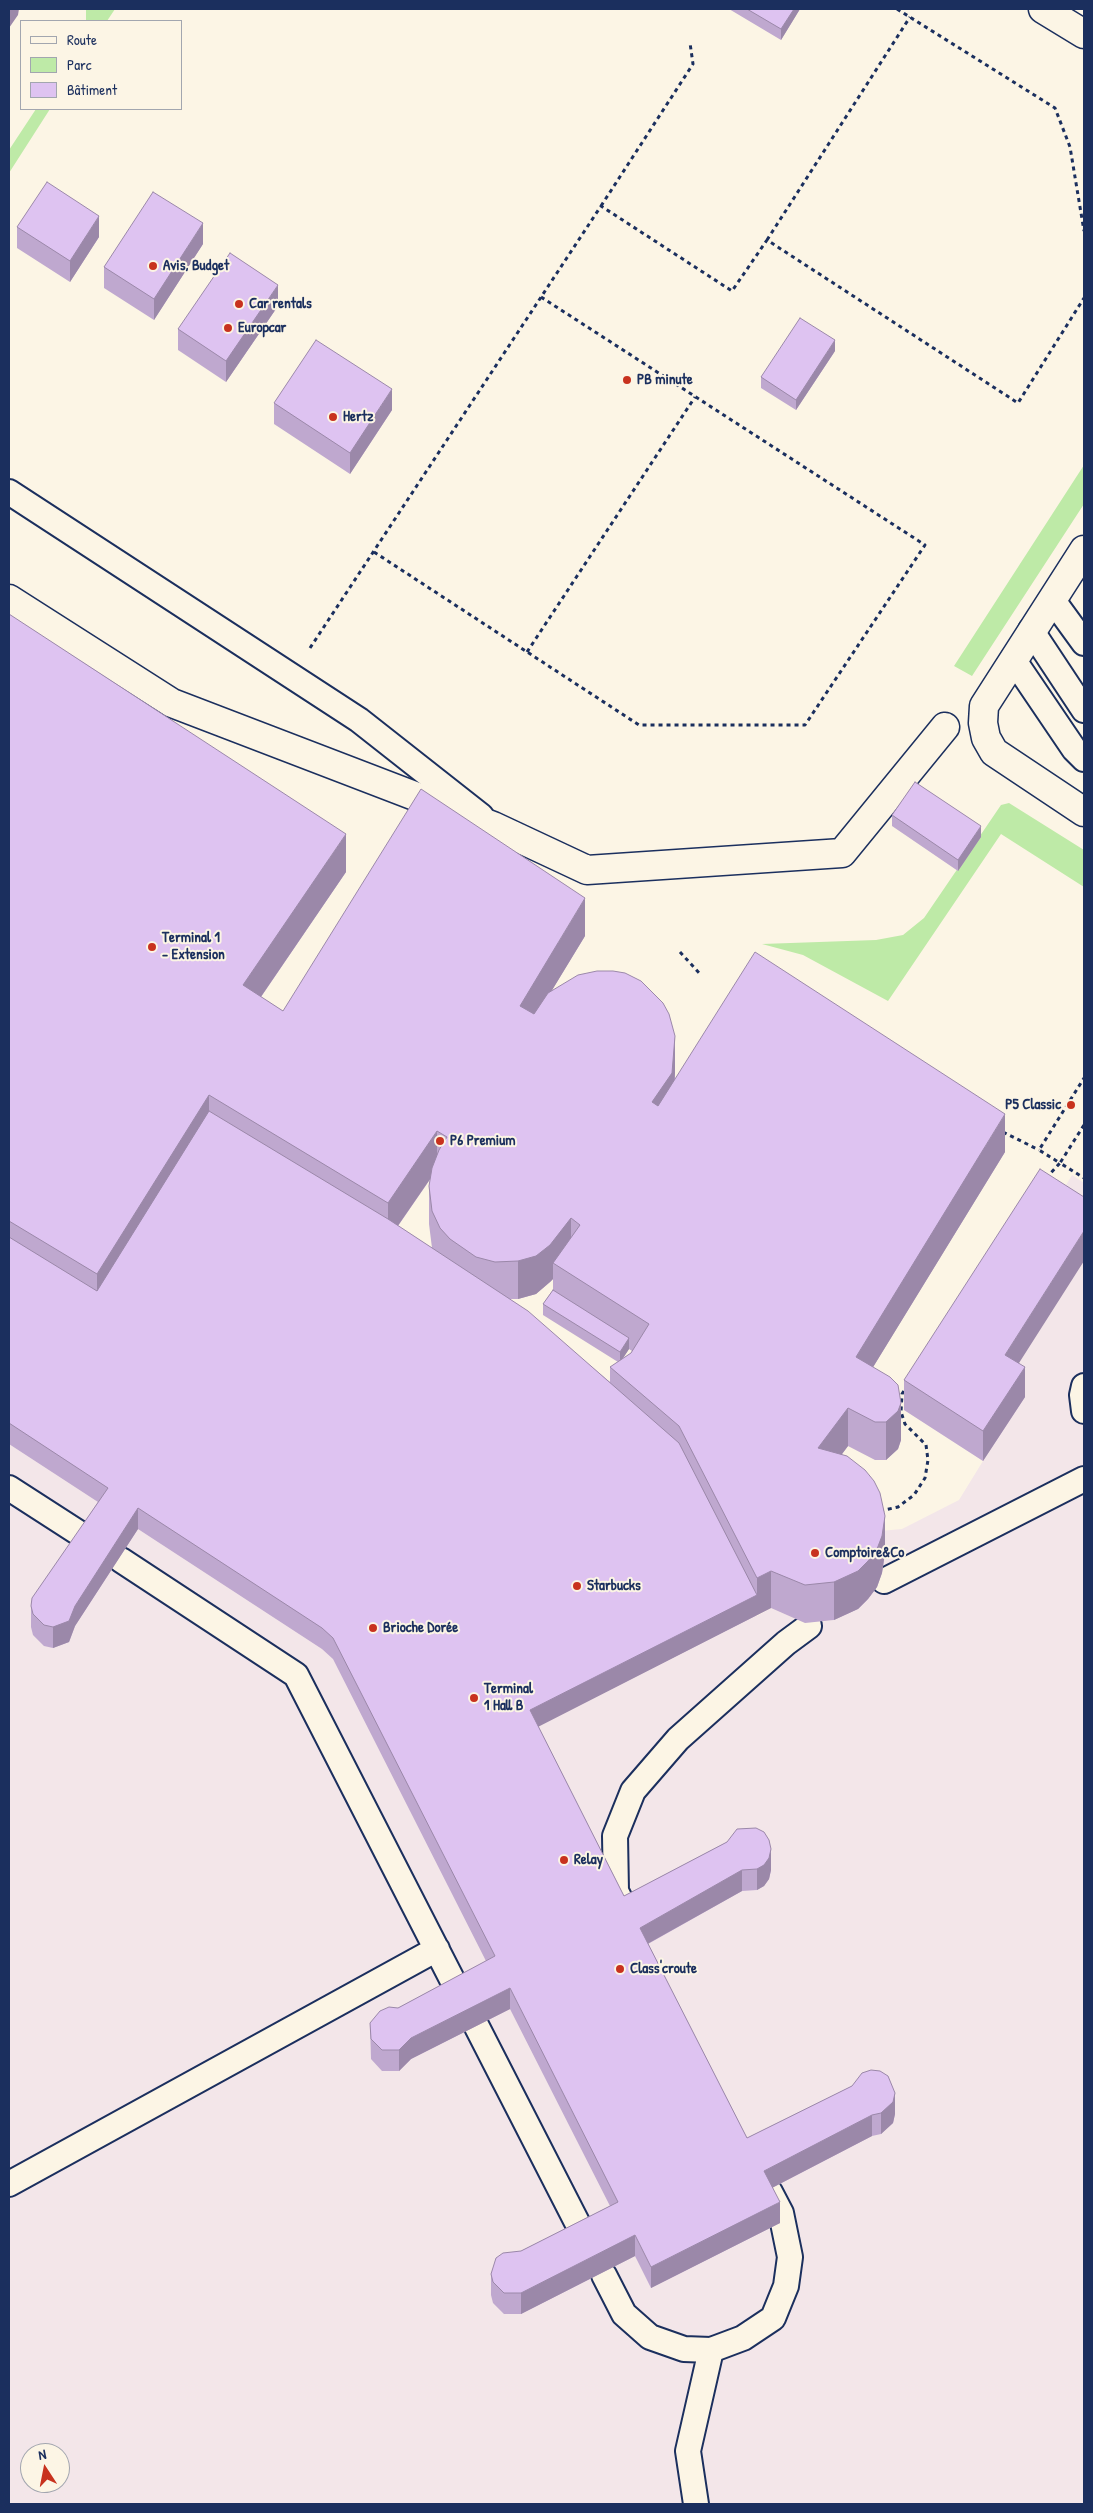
<!DOCTYPE html>
<html>
<head>
<meta charset="utf-8">
<style>
	body { margin:0 }
	#map { position:relative; width:1093px; height:2513px; overflow:hidden; background:#fcf5e5; font-family:"Patrick Hand",sans-serif }
	canvas { display:block }
	.frame { position:absolute; inset:0; border:10px solid #1b2f5e; pointer-events:none }
	.legend { position:absolute; left:20px; top:20px; width:162px; height:90px; box-sizing:border-box; background:#fcf5e5; border:1px solid #a2a6af; margin:0; padding:6px 9px; list-style:none; font-size:15px; color:#1b2f5e }
	.legend li { display:flex; align-items:center; gap:10px; height:25px }
	.legend b { width:25px; border:1px solid #a2a6af }
	.north { position:absolute; left:20px; top:2443px; width:50px; height:50px; box-sizing:border-box; background:#fcf5e5; border:1px solid #a2a6af; border-radius:50%; rotate:349deg; font-size:14px; font-weight:700; line-height:20px; text-align:center; color:#1b2f5e }
	.north::after { content:''; display:block; margin:auto; width:18px; height:22px; background:#c8321e; clip-path:polygon(50% 0,100% 100%,50% 72%,0 100%) }
</style>
</head>
<body>
<div id="map">
<canvas width="1093" height="2513"></canvas>
<div class="frame"></div>
<ul class="legend">
<li><b style="height:6px;background:#fcf5e5"></b>Route</li>
<li><b style="height:14px;background:#beeaa7"></b>Parc</li>
<li><b style="height:14px;background:#dec3f1"></b>Bâtiment</li>
</ul>
<div class="north">N</div>
</div>
<script>
const ctx = document.querySelector('canvas').getContext('2d');
ctx.lineJoin = 'round';
function paint(path, color) {
  ctx.fillStyle = color;
  ctx.fill(path, 'evenodd');
}
function shape(rows) {
  const path = new Path2D();
  for (const r of rows) {
    path.moveTo(r[0], r[1]);
    for (let i = 2; i < r.length; i += 2) path.lineTo(r[i], r[i + 1]);
  }
  return path;
}
function strokePath(path, color, width, dash) {
  ctx.strokeStyle = color;
  ctx.lineWidth = width;
  ctx.lineCap = dash ? 'butt' : 'round';
  ctx.setLineDash(dash || []);
  ctx.stroke(path);
}
function drawText(font, color, halo, rows, align = 'center') {
  ctx.font = font + ' "Patrick Hand",sans-serif';
  ctx.lineWidth = 4;
  ctx.setLineDash([]);
  ctx.textBaseline = 'middle';
  ctx.strokeStyle = halo;
  ctx.fillStyle = color;
  for (const [text, x, y, turn = 0] of rows) {
    ctx.save();
    ctx.translate(x, y);
    ctx.rotate((+turn || 0) * Math.PI / 180);
    ctx.textAlign = isNaN(turn) ? turn : align;
    if (halo) ctx.strokeText(text, 0, 0);
    ctx.fillText(text, 0, 0);
    ctx.restore();
  }
}
paint(shape([
	[1072,1175,1084,1183,1084,2504,9,2504,9,1258,757,1616,771,1608,805,1623,820,1622,834,1620,858,1609,877,1587,885,1553,880,1531,902,1529,959,1500,983,1461,904,1410,1040,1199,1053,1207],
	[30,2453,60,2453,60,2483,30,2483]
]), '#f3e6e9');
paint(shape([
	[86,9,115,9,107,21,86,21],
	[36,109,50,109,9,173,9,150],
	[1084,465,1084,504,972,676,954,666],
	[1009,803,1084,850,1084,887,1001,834,888,1001,803,955,762,944,876,940,903,935,924,918,1001,805]
]), '#beeaa7');
const lane = shape([
	[9,492,359,720,481,816],
	[1052,599,1084,643],
	[1031,630,1084,710],
	[1013,659,1074,749,1084,759],
	[1084,1386,1082,1395,1084,1411],
	[9,1488,85,1537],
	[121,1560,296,1675,459,1993],
	[884,1581,1084,1479],
	[625,1909,616,1891,615,1836,633,1791,678,1739,786,1643,809,1626],
	[477,2027,584,2236],
	[9,2184,437,1949],
	[604,2275,624,2314,650,2337,684,2349,711,2350,743,2338,773,2318,786,2286,790,2257,781,2213,770,2192],
	[696,2504,688,2451,711,2350]
]);
const street = shape([
	[1043,9,1084,34],
	[1084,550,984,706,983,723,986,738,994,752,1084,812],
	[9,599,172,703,493,826,587,870,842,853,945,727]
]);
strokePath(lane, '#1b2f5e', 28);
strokePath(street, '#1b2f5e', 31);
strokePath(shape([
	[897,9,1055,108,1070,147,1084,231],
	[601,206,693,64,690,43],
	[767,240,910,17],
	[374,552,639,725,805,725,925,545,541,297],
	[310,648,601,206,732,291,767,240,1018,403,1084,298],
	[527,652,695,397],
	[680,952,701,975],
	[1084,1125,1060,1163,1084,1178],
	[1003,1132,1039,1150],
	[1046,1178,1060,1163,1039,1150,1084,1078],
	[880,1511,898,1507,914,1495,925,1478,928,1460,926,1445,905,1424,901,1412,902,1394,905,1389]
]), '#1b2f5e', 3, [4, 4]);
strokePath(lane, '#fcf5e5', 24);
strokePath(street, '#fcf5e5', 28);
paint(shape([
	[729,9,800,9,781,40],
	[17,227,99,237,70,282,17,248],
	[203,244,154,320,104,288,104,267],
	[278,306,226,382,178,350,178,329],
	[835,351,796,410,761,388,761,377],
	[274,403,392,410,350,474,274,424],
	[9,614,346,872,261,997,283,1011,585,936,552,990,675,1073,675,1079,1005,1152,873,1367,901,1440,898,1449,886,1460,875,1460,848,1446,842,1454,885,1553,882,1573,877,1587,868,1599,858,1609,834,1620,805,1623,771,1608,538,1726,624,1896,727,1842,771,1870,769,1879,764,1886,757,1890,742,1891,648,1944,747,2138,852,2086,895,2114,893,2123,881,2134,872,2136,772,2188,780,2223,651,2288,635,2256,521,2314,504,2314,493,2303,491,2295,491,2274,521,2251,610,2206,510,2009,411,2059,399,2071,382,2071,371,2059,370,2023,486,1961,333,1659,322,1649,138,1529,75,1626,69,1642,53,1648,44,1646,33,1635,31,1627,31,1606,98,1502,9,1444],
	[431,1178,429,1186,429,1224,432,1248,398,1226],
	[553,1279,553,1290,543,1304,543,1315,618,1362,610,1367,610,1382,510,1299,518,1299,536,1294,550,1282],
	[629,1349,632,1351,631,1353,622,1359],
	[892,815,981,837,958,871,892,826],
	[1019,1364,1025,1397,983,1461,904,1410,904,1380]
]), '#bfa8cf');
paint(shape([
	[9,9,19,9,18,15,9,28],
	[794,9,800,9,781,40,781,29],
	[99,216,99,237,70,282,70,261],
	[203,223,203,244,154,320,154,299],
	[278,285,278,306,226,382,226,361],
	[835,340,835,351,796,410,796,400],
	[392,389,392,410,350,474,350,453],
	[981,826,981,837,958,871,958,860],
	[346,834,346,872,243,1023,243,985],
	[585,898,585,936,520,1043,520,1006],
	[675,1036,675,1073,672,1111,652,1139,652,1102],
	[209,1095,209,1132,97,1312,97,1274],
	[1005,1114,1005,1152,856,1395,856,1357],
	[437,1131,437,1169,388,1240,388,1203],
	[571,1218,571,1256,553,1263,553,1279,550,1282,536,1294,518,1299,518,1261],
	[1084,1231,1084,1261,1005,1385,1005,1355],
	[629,1338,629,1349,620,1363,620,1352],
	[1025,1367,1025,1397,983,1461,983,1431],
	[901,1403,901,1440,898,1449,886,1460,886,1422],
	[848,1408,848,1446,818,1486,818,1448],
	[138,1508,138,1529,75,1626,69,1642,53,1648,53,1627,75,1606],
	[885,1516,885,1553,882,1573,877,1587,868,1599,858,1609,834,1620,834,1582],
	[771,1571,771,1608,530,1731,530,1710,757,1595,757,1578],
	[771,1849,771,1870,769,1879,764,1886,757,1890,757,1869],
	[742,1870,742,1891,640,1948,640,1928],
	[510,1988,510,2009,411,2059,399,2071,399,2050,411,2038],
	[895,2093,895,2114,893,2123,881,2134,881,2113],
	[872,2115,872,2136,764,2192,764,2171],
	[780,2202,780,2223,651,2288,651,2267],
	[635,2235,635,2256,521,2314,521,2293]
]), '#9b88a9');
const building = shape([
	[747,9,794,9,781,29,747,9],
	[47,182,99,216,70,261,17,227,47,182],
	[153,192,203,223,154,299,104,267,153,192],
	[230,253,278,285,226,361,178,329,230,253],
	[800,318,835,340,796,400,761,377,800,318],
	[316,340,392,389,350,453,274,403,316,340],
	[9,614,346,834,243,985,283,1011,421,789,585,898,520,1006,534,1014,548,993,578,975,597,971,613,971,625,973,641,981,663,1003,669,1014,675,1036,672,1073,652,1102,658,1106,755,952,1005,1114,856,1357,890,1377,898,1385,901,1403,898,1411,886,1422,875,1422,848,1408,818,1448,847,1456,865,1470,874,1481,880,1493,885,1516,882,1536,877,1549,868,1561,858,1571,834,1582,805,1585,771,1571,757,1578,679,1426,610,1367,631,1353,649,1324,553,1263,580,1225,571,1218,550,1245,536,1256,518,1261,495,1262,476,1257,450,1239,440,1228,432,1211,429,1186,432,1168,439,1150,447,1137,437,1131,388,1203,209,1095,97,1274,9,1221,9,614],
	[915,782,981,826,958,860,892,815,915,782],
	[209,1111,388,1219,528,1311,679,1443,757,1595,530,1710,624,1896,727,1842,737,1829,756,1828,764,1832,769,1840,771,1849,769,1858,764,1865,757,1869,742,1870,640,1928,747,2138,852,2086,862,2073,871,2070,880,2071,888,2076,895,2093,893,2102,881,2113,872,2115,764,2171,780,2202,651,2267,635,2235,521,2293,504,2293,493,2282,491,2274,496,2258,503,2253,521,2251,618,2202,510,1988,411,2038,399,2050,382,2050,371,2039,370,2023,380,2011,389,2007,398,2008,495,1956,333,1638,322,1628,138,1508,75,1606,69,1621,53,1627,44,1625,33,1614,31,1606,32,1598,108,1488,9,1423,9,1237,97,1291,209,1111],
	[1040,1169,1084,1197,1084,1231,1005,1355,1025,1367,983,1431,904,1380,1040,1169],
	[553,1290,629,1338,620,1352,543,1304,553,1290]
]);
paint(building, '#dec3f1');
strokePath(building, '#9b88a9', 1);
for (const [x, y, r, color] of [
	[153,266,5,"#c8321e"],
	[239,304,5,"#c8321e"],
	[228,328,5,"#c8321e"],
	[627,380,5,"#c8321e"],
	[333,417,5,"#c8321e"],
	[152,947,5,"#c8321e"],
	[1071,1105,5,"#c8321e"],
	[440,1141,5,"#c8321e"],
	[815,1553,5,"#c8321e"],
	[577,1586,5,"#c8321e"],
	[373,1628,5,"#c8321e"],
	[474,1698,5,"#c8321e"],
	[564,1860,5,"#c8321e"],
	[620,1969,5,"#c8321e"]
]) {
  const dot = new Path2D();
  dot.arc(x, y, r, 0, 2 * Math.PI);
  ctx.fillStyle = color;
  ctx.fill(dot);
  strokePath(dot, '#fcf5e5', 2);
}
drawText('bold 15px', '#1b2f5e', '#fcf5e5', [
	["Avis, Budget",163,266],
	["Car rentals",249,304],
	["Europcar",238,328],
	["PB minute",637,380],
	["Hertz",343,417],
	["Terminal 1",162,938],
	["- Extension",162,955],
	["P5 Classic",1061,1105,"right"],
	["P6 Premium",450,1141],
	["Comptoire&Co",825,1553],
	["Starbucks",587,1586],
	["Brioche Dorée",383,1628],
	["Terminal",484,1689],
	["1 Hall B",484,1706],
	["Relay",574,1860],
	["Class'croute",630,1969]
], 'left');
</script>
</body>
</html>
